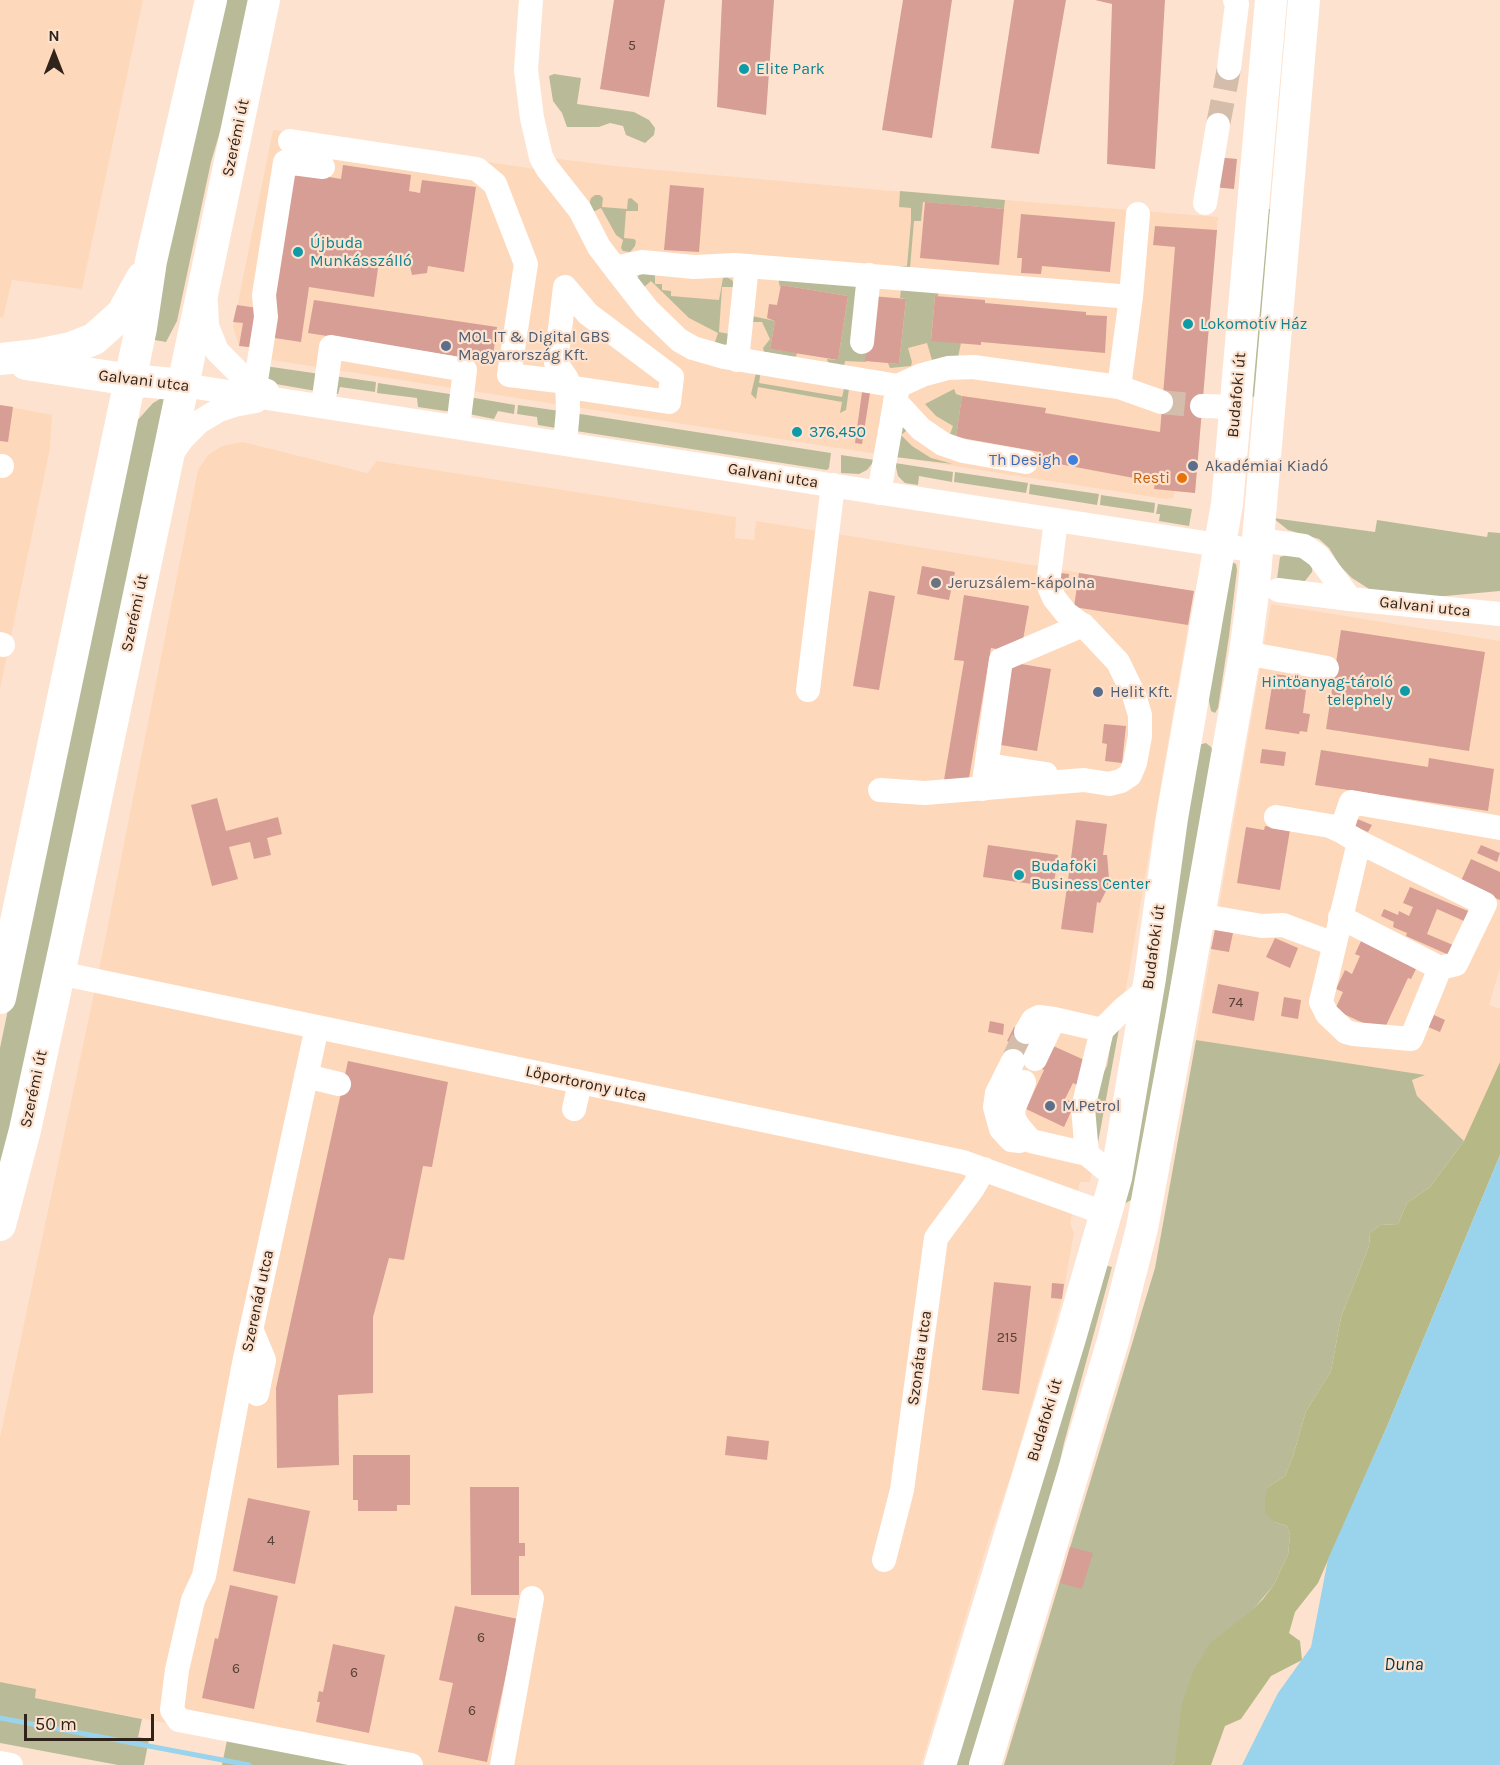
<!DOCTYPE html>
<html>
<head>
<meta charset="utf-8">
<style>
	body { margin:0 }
	#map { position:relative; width:1500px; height:1765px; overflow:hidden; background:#fde3cf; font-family:Karla,sans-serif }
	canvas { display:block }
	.north { position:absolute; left:24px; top:24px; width:60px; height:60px; -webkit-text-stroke:4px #fde3cf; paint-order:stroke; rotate:0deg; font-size:16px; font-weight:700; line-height:24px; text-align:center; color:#2f231a }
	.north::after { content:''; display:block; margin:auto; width:21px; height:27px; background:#2f231a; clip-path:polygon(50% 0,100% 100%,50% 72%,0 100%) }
	.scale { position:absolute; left:24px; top:1714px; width:130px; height:27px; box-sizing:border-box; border:3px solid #2f231a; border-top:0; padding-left:8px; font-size:18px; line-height:21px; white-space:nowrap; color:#2f231a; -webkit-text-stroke:4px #fde3cf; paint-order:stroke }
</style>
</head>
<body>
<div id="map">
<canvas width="1500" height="1765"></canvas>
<div class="north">N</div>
<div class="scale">50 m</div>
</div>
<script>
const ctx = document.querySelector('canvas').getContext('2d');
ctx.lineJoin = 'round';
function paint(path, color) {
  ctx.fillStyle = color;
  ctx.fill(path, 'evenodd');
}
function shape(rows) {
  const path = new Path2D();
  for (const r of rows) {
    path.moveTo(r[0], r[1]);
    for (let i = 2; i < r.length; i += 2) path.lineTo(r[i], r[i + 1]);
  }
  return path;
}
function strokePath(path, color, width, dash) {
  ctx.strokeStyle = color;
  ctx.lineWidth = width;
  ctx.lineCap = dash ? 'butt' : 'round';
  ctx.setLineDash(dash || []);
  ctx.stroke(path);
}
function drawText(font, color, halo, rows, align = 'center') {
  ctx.font = font + ' Karla,sans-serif';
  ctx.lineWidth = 4.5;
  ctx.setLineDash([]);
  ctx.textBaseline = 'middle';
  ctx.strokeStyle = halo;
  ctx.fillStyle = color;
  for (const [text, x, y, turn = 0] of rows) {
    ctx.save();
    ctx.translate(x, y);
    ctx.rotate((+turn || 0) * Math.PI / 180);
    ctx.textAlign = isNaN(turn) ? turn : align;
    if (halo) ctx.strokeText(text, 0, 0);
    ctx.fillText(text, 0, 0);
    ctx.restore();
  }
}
paint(shape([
	[0,0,143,0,82,289,12,280,3,318,0,317],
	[273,130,535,169,551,158,615,166,892,191,1218,217,1195,493,1175,491,1173,498,1166,499,272,360,269,350,239,346,233,327],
	[0,405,52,415,50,448,0,689],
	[243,442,367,473,377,461,736,517,735,538,754,540,756,521,1194,591,1125,995,1090,1182,1080,1182,1070,1223,1074,1233,1062,1299,1013,1469,987,1545,921,1765,386,1765,35,1698,35,1689,0,1682,0,1437,100,965,198,470,208,455,222,446],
	[1271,604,1500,641,1500,968,1489,1005,1500,1009,1500,1062,1464,1141,1417,1096,1412,1080,1423,1075,1196,1040]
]), '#fed8ba');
paint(shape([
	[222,0,253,0,230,98,211,162,177,321,166,342,149,339],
	[554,74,581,78,577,104,634,112,649,120,655,128,654,135,645,143,626,135,623,126,610,123,599,127,567,127,562,113,553,101,549,76],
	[900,191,1005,200,1004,209,923,202,921,221,914,221,910,268,894,266,907,266,911,221,911,208,899,207],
	[595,195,600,195,603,198,602,207,627,209,628,199,631,198,638,204,638,211,626,211,624,238,634,239,636,241,635,246,630,252,623,251,621,248,623,240,616,235,601,208,593,212,589,205,591,198],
	[1268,209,1270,209,1256,396,1254,397,1250,395,1253,384],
	[640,273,655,274,655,284,662,284,662,290,671,291,671,296,719,300,723,278,726,277,732,280,735,287,722,287,719,332,730,334,727,344,721,346,715,342,718,333,689,318,651,281,643,288,637,279],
	[778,277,861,282,867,342,866,362,845,361,844,366,831,365,828,362,827,359,838,360,848,296,781,285,780,288],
	[901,289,939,291,938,296,935,296,931,340,961,343,958,357,932,360,927,343,908,348,912,362,911,366,890,368,888,363,899,364,906,299,900,298],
	[752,316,775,321,770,349,797,353,796,356,795,357,764,352,763,348,770,339,762,322,751,322],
	[265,366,320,374,316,391,270,383,264,374],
	[761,370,759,383,842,397,845,385,849,389,846,410,840,413,842,402,758,387,756,399,751,394,756,373],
	[334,376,376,382,375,392,340,387,338,394,333,393],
	[378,383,456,395,452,412,418,407,417,398,377,393],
	[954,389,956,394,962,396,956,437,949,437,953,426,936,416,925,404],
	[165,396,0,1185,0,1048,48,817,135,423,153,403],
	[469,397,515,405,514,414,498,411,494,419,469,414],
	[518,405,560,411,556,428,538,425,537,417,517,414],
	[574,413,831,453,829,468,827,470,576,431],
	[901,425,910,428,901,435,912,446,931,458,953,464,895,457],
	[841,455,875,460,867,470,859,474,841,473],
	[895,463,953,472,952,482,919,476,918,485,905,483,898,476],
	[955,472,1028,483,1026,493,954,482],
	[1030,484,1099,494,1097,505,1029,494],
	[1101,495,1155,503,1154,513,1100,505],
	[1158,504,1192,509,1189,526,1159,521,1160,514,1156,514],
	[1273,518,1375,532,1377,520,1487,537,1488,532,1500,533,1500,591,1445,596,1412,596,1369,589,1352,578,1340,566,1329,548,1319,539,1288,530],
	[1291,553,1313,564,1312,572,1305,581,1277,579,1280,557],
	[1232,562,1236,564,1237,570,1229,636,1218,708,1215,713,1211,711,1207,692],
	[1206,743,1211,747,1215,755,1133,1199,1124,1204,1198,745],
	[1119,1029,1097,1148,1092,1108,1098,1083,1107,1066,1112,1036],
	[1196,1040,1425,1075,1412,1080,1417,1096,1464,1141,1430,1187,1407,1203,1398,1224,1380,1225,1370,1233,1369,1246,1341,1317,1331,1371,1306,1411,1293,1456,1285,1476,1268,1487,1275,1522,1287,1526,1290,1535,1288,1555,1273,1586,1250,1613,1175,1761,1171,1765,1004,1765,1155,1268],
	[1104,1265,1112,1267,1064,1443,1044,1533,975,1765,951,1765],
	[0,1682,36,1689,35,1698,142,1719,138,1737,149,1739,144,1765,118,1765,0,1743],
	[228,1735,386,1765,222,1765]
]), '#b9bb98');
paint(shape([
	[1500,1062,1500,1155,1388,1424,1318,1583,1295,1612,1289,1633,1300,1641,1302,1660,1271,1676,1241,1719,1225,1726,1211,1765,1171,1765,1175,1761,1182,1703,1194,1670,1210,1643,1249,1613,1263,1599,1273,1586,1288,1555,1290,1535,1287,1526,1275,1522,1265,1513,1265,1498,1268,1487,1285,1476,1293,1456,1306,1411,1331,1371,1341,1317,1369,1246,1370,1233,1380,1225,1398,1224,1407,1203,1430,1187,1464,1141]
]), '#b6b885');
paint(shape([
	[1500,1155,1500,1765,1242,1765,1278,1693,1311,1647,1328,1559,1388,1424]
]), '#99d3ec');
strokePath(shape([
	[0,1718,249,1765]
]), '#99d3ec', 5);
paint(shape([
	[614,0,665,0,649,97,600,89],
	[722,0,774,0,766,115,717,107],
	[903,0,952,0,932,138,882,130],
	[1014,0,1066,0,1039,154,991,148],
	[1095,0,1165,0,1155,169,1107,164,1112,4],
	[1216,157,1237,159,1234,189,1213,187],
	[343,165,411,175,409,191,420,193,422,180,476,187,464,272,428,266,427,273,412,275,410,266,379,261,374,297,309,287,301,342,268,337,293,171,341,179],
	[670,185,704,188,699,252,664,250],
	[925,202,1004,209,999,265,920,258],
	[1021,214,1115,222,1110,272,1042,266,1041,274,1021,273,1022,258,1017,258],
	[1155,226,1217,230,1195,493,1154,489,1155,482,1038,460,1040,452,956,437,962,396,1046,408,1045,413,1160,432,1175,247,1153,245],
	[781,285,848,296,838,360,770,349,775,321,767,318,769,304,777,305],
	[872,296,906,299,899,364,865,361],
	[935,296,985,300,985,303,1086,312,1086,315,1107,316,1105,353,981,342,981,345,931,341],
	[314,300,497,327,492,362,308,333],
	[237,305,257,308,258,348,239,346,243,323,233,322],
	[862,392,870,393,862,444,855,443],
	[0,405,13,407,8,442,0,441],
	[922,566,955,572,949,600,917,594],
	[1061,573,1069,574,1068,583,1060,582],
	[1079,573,1194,591,1188,625,1074,607],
	[869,591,895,596,879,690,853,686],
	[964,595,1029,606,1023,640,1008,651,991,648,968,784,944,780,964,661,954,660],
	[1341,630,1485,652,1469,751,1326,729],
	[1009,662,1051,669,1037,751,995,744],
	[1274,674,1303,678,1301,689,1306,690,1303,713,1310,714,1307,732,1300,731,1299,734,1265,729],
	[1104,724,1126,726,1122,763,1105,761,1107,744,1102,743],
	[1262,749,1286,752,1284,766,1260,763],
	[1321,750,1428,767,1429,758,1494,769,1488,811,1315,785],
	[217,798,226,831,278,817,282,834,267,838,271,855,254,859,250,842,229,847,238,879,212,886,191,805],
	[1355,818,1372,825,1368,832,1352,825],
	[1076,820,1107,824,1103,855,1107,855,1109,878,1108,887,1100,903,1097,902,1093,933,1061,929,1069,873,1056,871,1053,887,983,877,988,845,1058,855,1057,865,1070,866],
	[1265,826,1290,830,1280,890,1237,883,1246,827,1264,830],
	[1481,845,1500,853,1497,862,1477,853],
	[1471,859,1500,872,1500,900,1460,883],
	[1410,887,1468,911,1464,921,1437,909,1427,934,1453,945,1449,955,1406,936,1407,933,1393,927,1394,922,1381,916,1384,909,1398,915,1399,911,1409,916,1413,907,1403,903],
	[1216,925,1234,928,1229,952,1211,949],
	[1275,938,1298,948,1290,968,1266,957],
	[1362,939,1418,965,1411,979,1408,978,1383,1032,1335,1010,1343,992,1336,989,1345,970,1352,974,1360,956,1355,954],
	[1218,984,1259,992,1254,1021,1212,1013],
	[1284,997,1301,1000,1298,1019,1281,1016],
	[1434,1015,1445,1020,1440,1032,1428,1027],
	[990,1021,1004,1024,1003,1035,988,1032],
	[1014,1027,1033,1036,1019,1064,1006,1058,1013,1043,1007,1041],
	[1051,1045,1100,1067,1089,1091,1073,1083,1065,1099,1075,1103,1064,1127,1026,1109,1044,1070,1040,1068],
	[348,1061,448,1082,432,1167,423,1166,404,1260,389,1258,373,1317,373,1393,338,1395,339,1465,277,1468,276,1388],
	[994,1282,1031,1286,1019,1394,982,1390],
	[1052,1283,1064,1284,1062,1299,1051,1298],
	[727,1436,769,1441,767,1460,725,1455],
	[353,1455,410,1455,410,1505,397,1505,397,1511,358,1511,358,1500,353,1500],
	[470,1487,519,1487,519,1543,525,1543,525,1556,519,1556,519,1595,471,1595],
	[248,1498,310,1511,295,1584,233,1571],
	[1070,1547,1093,1553,1082,1589,1060,1583],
	[230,1585,278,1596,254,1709,202,1698,215,1638,218,1639],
	[455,1606,518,1619,487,1762,438,1752,453,1683,439,1680],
	[333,1644,385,1655,369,1733,316,1722,320,1702,317,1702,319,1691,323,1692]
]), '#d69e94');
strokePath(shape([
	[1218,125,1229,68],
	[1161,402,1202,406],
	[1013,1061,1026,1032]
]), '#d4bdab', 24, [24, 12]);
strokePath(shape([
	[531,0,526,70,532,118,541,157,547,168,580,210,599,247,615,268],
	[1229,68,1237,4,1235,0],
	[290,141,477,169,495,184,526,264,509,375,567,382],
	[1205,203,1218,125],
	[206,303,207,326,217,351,245,379,255,387,267,391],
	[862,342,869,275],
	[737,360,747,266],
	[183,385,1257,551],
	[898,386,724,357,693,348,679,340,647,309,615,268,642,262,694,267,735,265,1131,297],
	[255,387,266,317,264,295,285,162,323,167],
	[1119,387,1131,297,1138,214],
	[895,401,921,429,943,444,963,451,1026,462],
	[323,405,331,347,465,370,458,427],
	[1202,406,1236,407],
	[565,444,568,409,567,379,556,363,565,287,588,314,672,377,669,402,568,387],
	[170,456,182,439,199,422,219,410,234,405,256,401],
	[0,466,2,466],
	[879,493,898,386,922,375,948,368,973,367,1119,387,1161,402],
	[1258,540,1304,546,1318,556,1350,599],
	[1278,590,1350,599,1500,614],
	[0,644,3,645],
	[1245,653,1327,668],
	[808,690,833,485],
	[987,765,1046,774],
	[983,789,1001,660,1083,625],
	[880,790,925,793,1084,780,1109,784,1121,781,1130,775,1135,763,1140,736,1140,715,1134,695,1118,662,1086,628,1066,613,1054,598,1048,584,1056,520],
	[1276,817,1330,826,1341,831,1359,842,1485,904,1456,964,1440,968,1411,1039,1354,1034,1346,1032,1327,1014,1321,1002,1359,842],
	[1341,831,1351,802,1500,828],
	[1198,915,1262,926,1283,925,1334,944],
	[1340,917,1440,968],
	[59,973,963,1162,1107,1214],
	[317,1027,245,1358,204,1576,193,1600,177,1670,172,1710,179,1720,411,1765],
	[1026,1032,1033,1020,1039,1017,1054,1019],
	[1035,1059,1054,1019,1102,1030],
	[1013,1061,997,1093,995,1107,1001,1129,1011,1140,1020,1141],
	[306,1076,339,1084],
	[1024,1082,1013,1110,1014,1119,1019,1127,1031,1141,1087,1154],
	[574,1109,580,1083],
	[1116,1178,1087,1154,1083,1108,1102,1030,1124,1008,1149,988],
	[251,1329,264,1360,257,1394],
	[884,1560,902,1490,936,1238,973,1188,984,1169],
	[0,1763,11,1765],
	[502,1765,532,1598]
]), '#fff', 24);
strokePath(shape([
	[0,359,37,355,71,348,94,339,122,314,142,278],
	[26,364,131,380,183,385],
	[0,998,141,328,151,261,211,0],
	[0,1225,25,1130,67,937,264,0],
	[940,1765,1070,1338,1116,1178,1150,978,1172,818,1227,504,1271,0],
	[985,1765,1113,1341,1142,1228,1181,1018,1245,653,1254,586,1304,0]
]), '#fff', 32);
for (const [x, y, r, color] of [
	[744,69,6,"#0f9aa8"],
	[298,252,6,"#0f9aa8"],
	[1188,324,6,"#0f9aa8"],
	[446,346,6,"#5c6f8a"],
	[797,432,6,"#0f9aa8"],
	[1073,460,6,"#3f7fe0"],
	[1193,466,6,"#5c6f8a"],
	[1182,478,6,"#e8710a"],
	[936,583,6,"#6b7280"],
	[1405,691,6,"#0f9aa8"],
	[1098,692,6,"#5c6f8a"],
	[1019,875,6,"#0f9aa8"],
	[1050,1106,6,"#5c6f8a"]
]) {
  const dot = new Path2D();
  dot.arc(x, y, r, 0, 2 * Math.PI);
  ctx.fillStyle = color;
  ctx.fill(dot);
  strokePath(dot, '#fde3cf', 2);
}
drawText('14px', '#594238', null, [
	["5",632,46],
	["74",1236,1003],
	["215",1007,1338],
	["4",271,1541],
	["6",481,1638],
	["6",236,1669],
	["6",354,1673],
	["6",472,1711]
]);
drawText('16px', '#0d838f', '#fde3cf', [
	["Elite Park",756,69],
	["Újbuda",310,243],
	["Munkásszálló",310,261],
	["Lokomotív Ház",1200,324],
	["376,450",809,432],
	["Hintőanyag-tároló",1393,682,"right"],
	["telephely",1393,700,"right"],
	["Budafoki",1031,866],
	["Business Center",1031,884]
], 'left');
drawText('16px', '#2f231a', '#fde3cf', [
	["Szerémi út",236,138,-78],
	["Galvani utca",144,381,7],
	["Budafoki út",1237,395,-85],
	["Galvani utca",773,476,9],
	["Galvani utca",1425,607,6],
	["Szerémi út",135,613,-78],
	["Budafoki út",1154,947,-82],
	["Lőportorony utca",586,1084,12],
	["Szerémi út",34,1089,-78],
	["Szerenád utca",258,1301,-78],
	["Szonáta utca",920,1358,-82],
	["Budafoki út",1045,1420,-73]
]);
drawText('16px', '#4e5e75', '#fde3cf', [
	["MOL IT & Digital GBS",458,337],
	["Magyarország Kft.",458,355],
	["Akadémiai Kiadó",1205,466],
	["Helit Kft.",1110,692],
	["M.Petrol",1062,1106]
], 'left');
drawText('16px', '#366cbe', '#fde3cf', [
	["Th Desigh",1061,460]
], 'right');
drawText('16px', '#c56008', '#fde3cf', [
	["Resti",1170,478]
], 'right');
drawText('16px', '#5b616d', '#fde3cf', [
	["Jeruzsálem-kápolna",948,583]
], 'left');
drawText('italic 18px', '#023648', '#fde3cf', [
	["Duna",1404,1665]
]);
</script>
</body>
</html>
